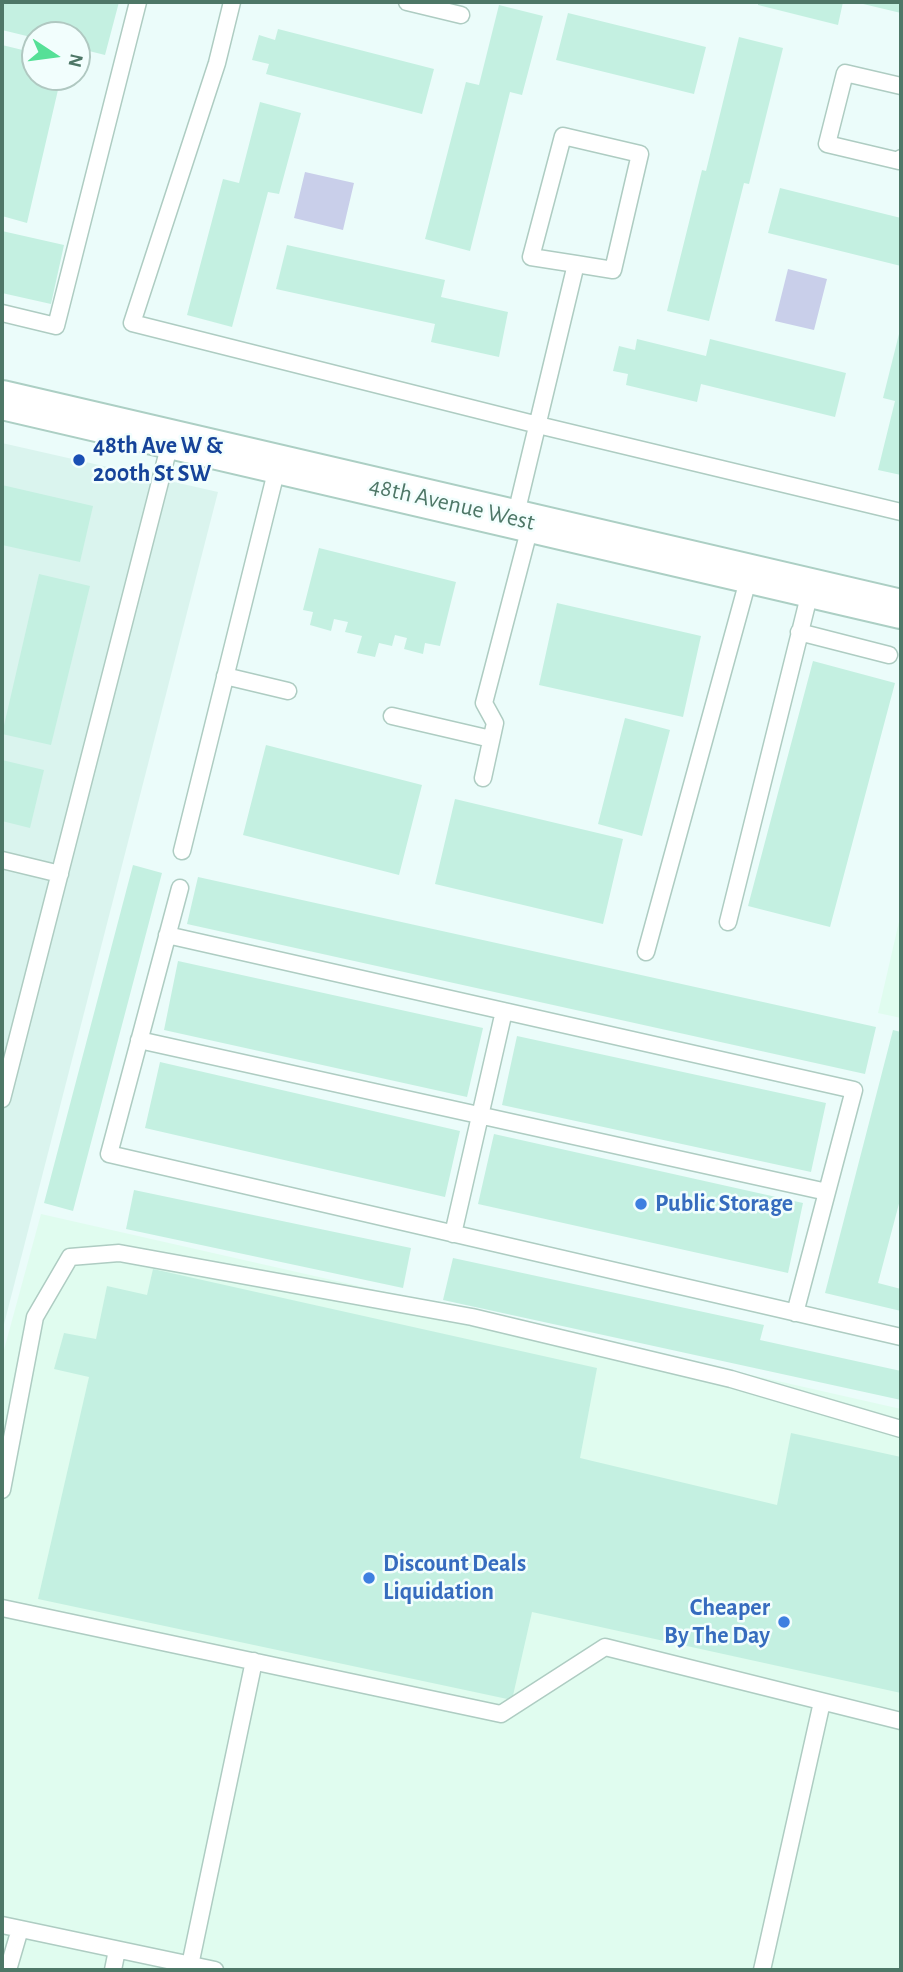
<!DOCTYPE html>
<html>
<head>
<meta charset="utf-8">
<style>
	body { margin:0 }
	#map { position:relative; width:903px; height:1972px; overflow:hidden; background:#ebfcfa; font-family:"Alegreya Sans",sans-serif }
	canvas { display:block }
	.frame { position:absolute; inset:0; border:4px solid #4e7767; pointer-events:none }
	.north { position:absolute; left:21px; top:21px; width:70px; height:70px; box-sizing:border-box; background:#f2fefd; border:2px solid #b0c8c1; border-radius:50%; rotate:103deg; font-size:19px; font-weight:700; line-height:28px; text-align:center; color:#4e7767 }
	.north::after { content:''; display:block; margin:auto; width:24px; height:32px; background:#56e097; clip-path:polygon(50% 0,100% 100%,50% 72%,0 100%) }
</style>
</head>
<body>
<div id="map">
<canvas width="903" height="1972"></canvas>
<div class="frame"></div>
<div class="north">N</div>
</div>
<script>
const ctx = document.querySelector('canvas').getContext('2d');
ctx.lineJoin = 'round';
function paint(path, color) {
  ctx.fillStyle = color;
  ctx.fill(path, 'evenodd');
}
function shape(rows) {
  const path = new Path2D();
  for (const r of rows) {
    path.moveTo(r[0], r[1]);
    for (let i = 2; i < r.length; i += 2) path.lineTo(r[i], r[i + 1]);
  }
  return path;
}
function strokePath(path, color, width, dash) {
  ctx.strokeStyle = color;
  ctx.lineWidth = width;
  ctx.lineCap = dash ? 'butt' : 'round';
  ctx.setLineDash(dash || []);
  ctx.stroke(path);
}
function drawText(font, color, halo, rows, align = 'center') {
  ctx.font = font + ' "Alegreya Sans",sans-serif';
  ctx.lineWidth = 5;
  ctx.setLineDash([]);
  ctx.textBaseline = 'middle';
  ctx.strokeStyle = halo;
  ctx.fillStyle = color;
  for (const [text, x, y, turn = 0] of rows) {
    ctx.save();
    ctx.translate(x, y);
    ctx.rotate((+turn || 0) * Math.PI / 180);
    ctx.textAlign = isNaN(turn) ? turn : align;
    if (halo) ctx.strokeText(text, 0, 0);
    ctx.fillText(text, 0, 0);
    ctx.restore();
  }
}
paint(shape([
	[2,443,218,492,2,1332]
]), '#daf4ee');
paint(shape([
	[901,913,901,1018,878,1013],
	[41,1214,901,1409,901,1970,2,1970,2,1357]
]), '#e0fcef');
paint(shape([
	[305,172,354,183,343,230,294,218],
	[788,269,827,279,814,330,775,321]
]), '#c9cfea');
paint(shape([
	[2,2,119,2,105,55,77,48,77,35,35,35,35,38,2,30],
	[758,2,843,2,838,25,758,5],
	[860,2,901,2,901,13,859,3],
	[499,5,543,16,522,95,510,92,470,251,425,239,466,82,479,85],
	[568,13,706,47,694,94,556,60],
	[278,29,434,69,422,114,266,74,269,64,252,60,259,35,275,40],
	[739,37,783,48,749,184,744,183,709,321,667,311,702,170,706,171],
	[2,45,35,53,35,77,61,77,27,223,2,216],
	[260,102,301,113,279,194,268,192,232,327,187,315,223,179,239,183],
	[780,188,901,218,901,266,768,233],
	[2,231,64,245,51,304,2,293],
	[287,245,445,280,441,297,508,312,499,357,431,342,435,324,276,289],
	[900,330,901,330,901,475,878,470,895,401,883,398],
	[637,339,706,356,710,339,846,373,835,417,701,384,697,402,626,385,628,374,613,371,619,346,635,350],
	[2,485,93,506,80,562,2,545],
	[319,548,456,582,440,646,425,643,423,654,404,649,407,638,395,635,392,646,379,643,375,657,357,653,362,636,345,632,348,622,334,619,331,631,310,625,313,612,303,610],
	[39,574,90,586,51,745,2,734],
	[557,603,701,636,683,717,539,685],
	[813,661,895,683,830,927,748,906],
	[625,718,670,730,642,836,598,824],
	[266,745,422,785,399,875,243,835],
	[2,760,44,770,30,828,2,821],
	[455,799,623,839,603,924,435,884],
	[133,865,162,873,73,1211,44,1203],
	[198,877,876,1027,865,1074,187,924],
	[178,961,483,1028,467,1097,164,1030],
	[893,1030,901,1032,901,1196,878,1283,901,1289,901,1311,825,1293],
	[517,1036,826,1103,811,1172,502,1105],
	[160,1062,460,1131,445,1197,145,1128],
	[494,1134,803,1203,788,1273,478,1204],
	[134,1190,411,1248,403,1288,126,1229],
	[453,1258,764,1325,760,1340,901,1371,901,1400,443,1300],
	[153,1269,597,1368,580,1458,777,1505,791,1433,901,1457,901,1693,532,1612,512,1700,38,1599,89,1377,54,1369,64,1333,96,1339,107,1286,147,1295]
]), '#c4f0e1');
const lane = shape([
	[232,2,217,63,132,323,538,425,901,512],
	[407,2,461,15],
	[901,86,845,73,827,144,899,161,901,158],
	[2,313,56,326,138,2],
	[515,518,576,264,613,270,640,154,563,136,531,257,576,264],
	[799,632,889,655],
	[225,676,288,691],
	[392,716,491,739],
	[483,778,495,723,484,703,531,523],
	[182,851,278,464],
	[2,860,60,874],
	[180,888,109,1154,901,1337],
	[728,922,811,588],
	[167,935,854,1090,795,1313],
	[646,952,750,573],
	[139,1040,827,1192],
	[2,1099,171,439],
	[453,1234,504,1011],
	[2,1490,35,1317,70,1257,119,1253,472,1317,731,1379,901,1429],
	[2,1608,501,1714,605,1647,901,1721],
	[2,1925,215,1970],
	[8,1970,20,1929],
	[113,1970,117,1950],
	[189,1970,254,1661],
	[762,1970,822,1702]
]);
const secondary = shape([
	[2,400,901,609]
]);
strokePath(lane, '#aeccc2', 19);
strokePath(secondary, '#accfc4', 42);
strokePath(lane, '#fff', 16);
strokePath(secondary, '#fff', 38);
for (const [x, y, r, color] of [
	[79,460,7,"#1a4fb4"],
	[641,1204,7,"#3f7fe0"],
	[369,1578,7,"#3f7fe0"],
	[784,1622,7,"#3f7fe0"]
]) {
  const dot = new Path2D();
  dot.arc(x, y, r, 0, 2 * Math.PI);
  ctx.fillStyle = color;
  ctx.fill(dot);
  strokePath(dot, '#f2fefd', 2.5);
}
drawText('bold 24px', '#164399', '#f2fefd', [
	["48th Ave W &",93,446],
	["200th St SW",93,474]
], 'left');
drawText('24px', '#4e7767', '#f2fefd', [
	["48th Avenue West",452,504,13]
]);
drawText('bold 24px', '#366cbe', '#f2fefd', [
	["Public Storage",655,1204],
	["Discount Deals",383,1564],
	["Liquidation",383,1592],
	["Cheaper",770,1608,"right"],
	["By The Day",770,1636,"right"]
], 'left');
</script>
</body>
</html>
